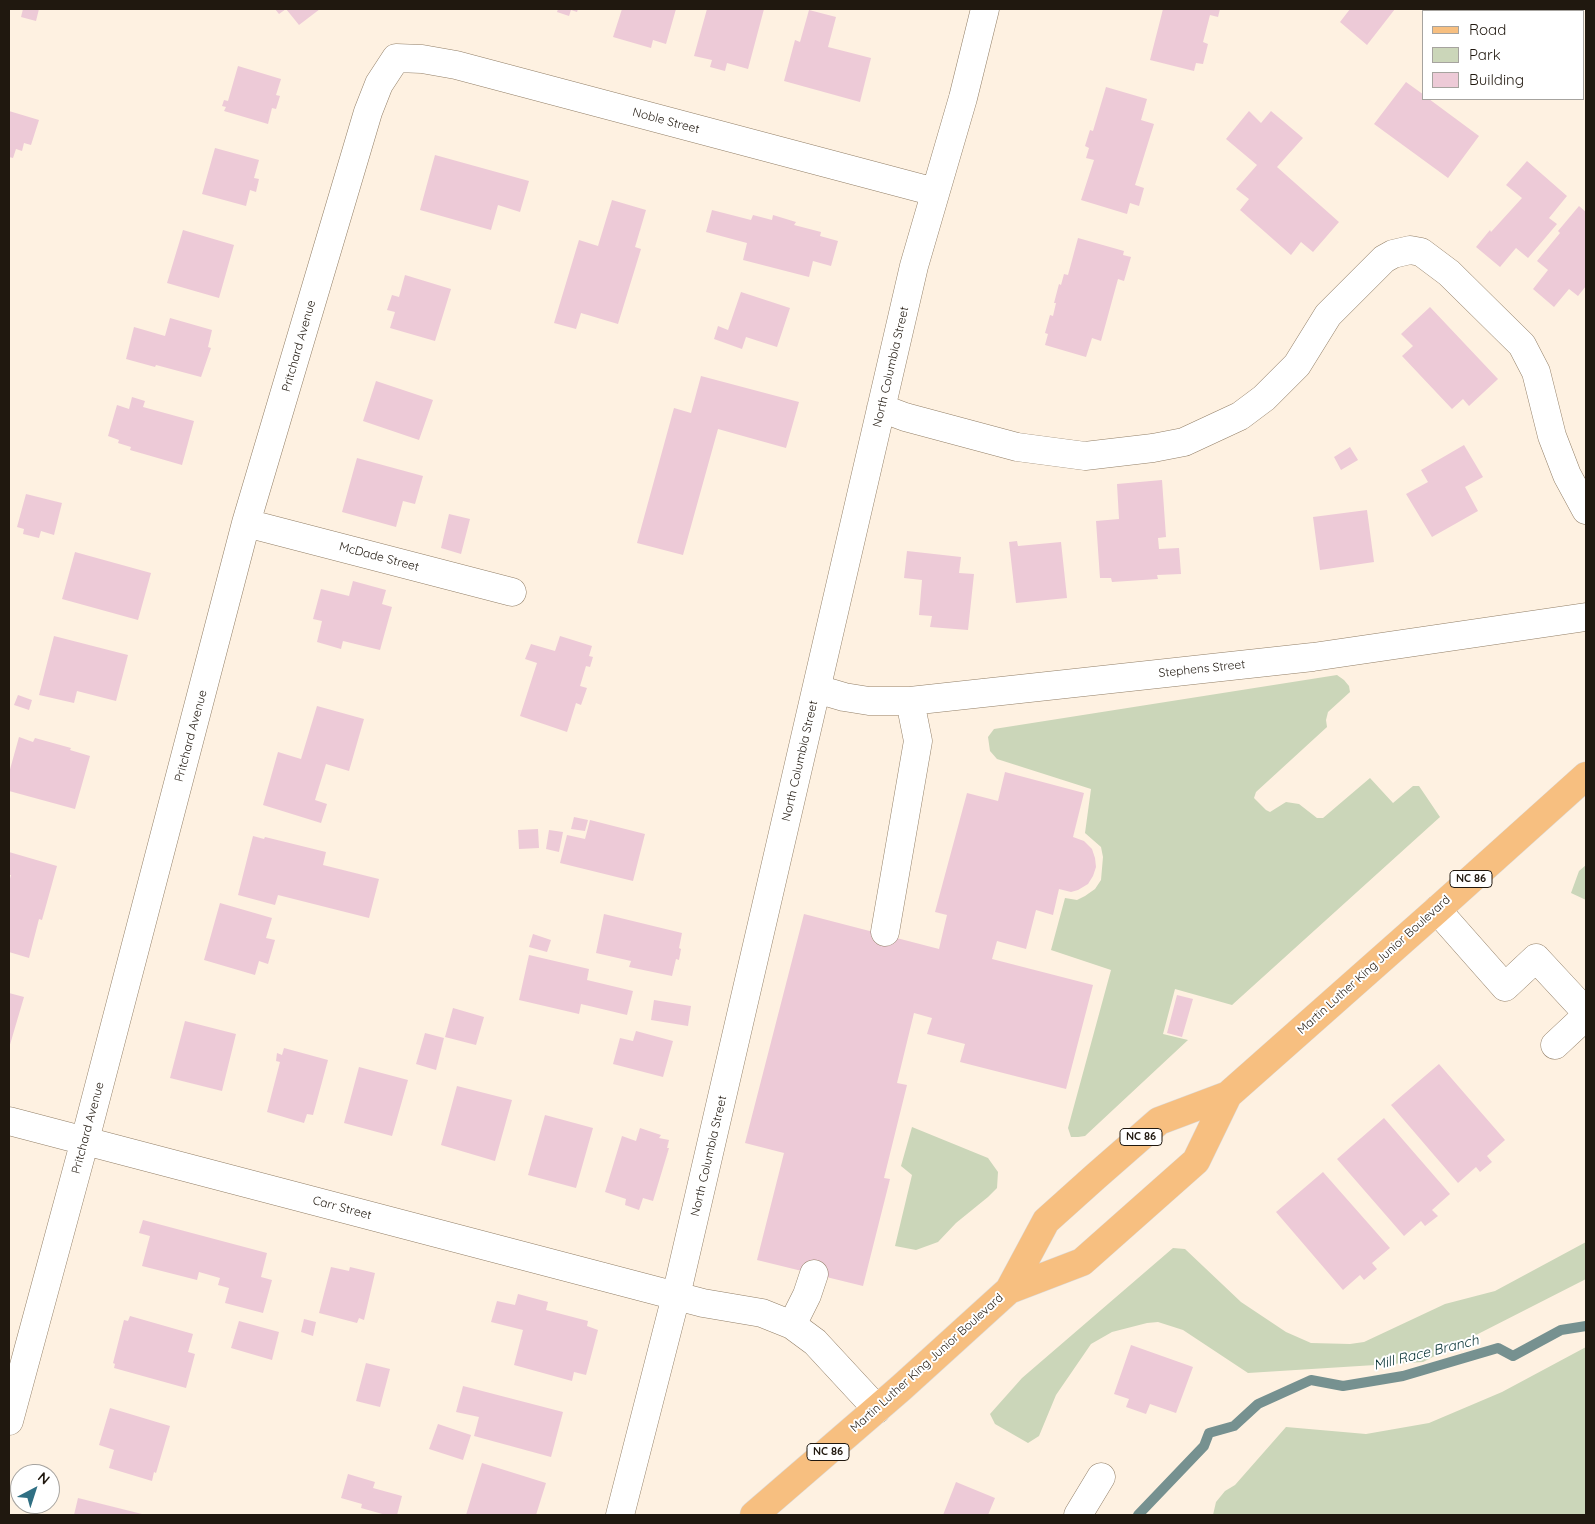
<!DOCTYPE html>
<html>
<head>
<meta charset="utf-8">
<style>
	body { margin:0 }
	#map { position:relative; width:1595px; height:1524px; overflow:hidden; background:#fef1e1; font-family:Quicksand,sans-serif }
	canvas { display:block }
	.frame { position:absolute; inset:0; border:10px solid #20180f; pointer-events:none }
	.legend { position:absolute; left:1422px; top:10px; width:162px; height:90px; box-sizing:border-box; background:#fff; border:1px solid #a6a39f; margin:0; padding:6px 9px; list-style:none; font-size:15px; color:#20180f }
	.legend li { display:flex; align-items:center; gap:10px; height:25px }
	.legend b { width:25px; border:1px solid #a6a39f }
	.north { position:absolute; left:10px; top:1464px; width:50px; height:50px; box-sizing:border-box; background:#fff; border:1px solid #a6a39f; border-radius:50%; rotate:40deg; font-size:14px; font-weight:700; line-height:20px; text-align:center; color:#20180f }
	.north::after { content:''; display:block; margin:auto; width:18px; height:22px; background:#2f6f83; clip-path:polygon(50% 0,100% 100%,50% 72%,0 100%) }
</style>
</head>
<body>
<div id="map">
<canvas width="1595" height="1524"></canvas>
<div class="frame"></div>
<ul class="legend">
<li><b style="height:6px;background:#f7bf80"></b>Road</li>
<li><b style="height:14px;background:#cbd6b9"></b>Park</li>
<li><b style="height:14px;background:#edcad7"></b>Building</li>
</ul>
<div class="north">N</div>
</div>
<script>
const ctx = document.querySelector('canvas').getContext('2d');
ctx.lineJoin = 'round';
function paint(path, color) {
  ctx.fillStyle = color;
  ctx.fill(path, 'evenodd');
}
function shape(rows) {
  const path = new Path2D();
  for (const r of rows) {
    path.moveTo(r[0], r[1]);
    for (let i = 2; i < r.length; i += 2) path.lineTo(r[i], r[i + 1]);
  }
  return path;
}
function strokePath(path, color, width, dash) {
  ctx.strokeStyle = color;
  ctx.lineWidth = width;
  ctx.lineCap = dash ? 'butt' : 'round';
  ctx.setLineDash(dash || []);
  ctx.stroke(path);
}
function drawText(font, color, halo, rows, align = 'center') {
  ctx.font = font + ' Quicksand,sans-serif';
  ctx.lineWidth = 4;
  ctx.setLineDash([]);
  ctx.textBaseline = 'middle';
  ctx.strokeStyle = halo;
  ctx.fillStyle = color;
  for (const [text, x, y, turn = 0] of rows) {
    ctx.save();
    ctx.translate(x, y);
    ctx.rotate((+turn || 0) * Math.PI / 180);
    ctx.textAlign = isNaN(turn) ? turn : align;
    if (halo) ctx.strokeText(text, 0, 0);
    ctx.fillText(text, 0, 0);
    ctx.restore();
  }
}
paint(shape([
	[1337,675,1344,680,1349,686,1350,692,1328,712,1326,720,1327,727,1256,792,1254,798,1266,810,1270,812,1286,802,1299,804,1317,818,1323,818,1370,778,1393,803,1413,786,1419,786,1440,817,1232,1005,1175,989,1163,1034,1188,1040,1085,1136,1078,1137,1071,1137,1068,1128,1111,970,1051,950,1065,898,1077,900,1085,896,1095,889,1101,880,1103,857,1101,847,1085,833,1091,789,997,759,990,751,988,737,994,729],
	[1586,865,1586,900,1571,893,1579,871],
	[912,1127,988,1158,998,1172,997,1188,988,1197,956,1223,938,1242,916,1250,895,1246,912,1175,901,1166],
	[1586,1242,1586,1279,1423,1362,1248,1373,1183,1330,1158,1322,1147,1323,1112,1332,1091,1344,1056,1395,1039,1436,1028,1443,995,1424,990,1414,1022,1378,1173,1248,1185,1249,1241,1302,1286,1332,1311,1343,1350,1344,1364,1342,1445,1304,1495,1291],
	[1586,1347,1586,1515,1213,1515,1216,1502,1225,1491,1235,1485,1286,1427,1366,1434,1429,1423,1502,1392]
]), '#cbd6b9');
strokePath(shape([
	[1138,1515,1204,1446,1209,1433,1234,1426,1258,1404,1311,1380,1343,1386,1403,1376,1498,1348,1513,1356,1561,1330,1586,1326]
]), '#769190', 10);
paint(shape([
	[23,9,39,9,36,21,21,17],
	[275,9,320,9,299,25,286,9,279,14],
	[558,9,578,9,577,12,571,10,569,16,557,12],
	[622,9,676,9,666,44,653,40,651,48,613,37],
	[707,9,764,9,748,69,727,63,725,71,710,67,712,60,694,56],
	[1163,9,1220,9,1218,17,1210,15,1203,42,1208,44,1203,64,1196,63,1194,71,1150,60],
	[1350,9,1395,9,1367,45,1340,22],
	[809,10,836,17,828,47,871,58,860,102,784,81,795,40,800,42],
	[238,66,281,79,276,95,280,96,276,109,272,108,268,124,224,111,226,107,222,106,224,100,228,101],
	[1406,82,1424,95,1424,99,1429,99,1479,136,1448,178,1374,124],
	[1106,87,1147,99,1141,120,1154,124,1135,185,1144,188,1139,206,1130,203,1127,214,1081,200,1094,160,1086,158,1089,148,1085,146,1090,130,1093,131],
	[9,111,39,120,31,145,24,143,22,151,16,149,13,158,9,157],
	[1249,111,1261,123,1271,111,1303,138,1277,167,1339,222,1313,252,1301,242,1291,255,1240,210,1249,199,1236,189,1257,165,1226,139],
	[215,148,259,160,254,178,259,179,256,192,250,190,246,206,202,194],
	[435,155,529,181,520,212,498,205,491,230,420,210],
	[1527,161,1567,196,1549,218,1557,224,1528,258,1516,248,1500,267,1476,247,1490,230,1491,232,1522,198,1506,185],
	[612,200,646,210,635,247,641,249,618,324,581,313,576,329,554,323,579,240,598,246],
	[1579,206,1586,212,1586,286,1578,296,1569,289,1554,307,1533,289,1548,270,1537,261,1560,233,1558,231],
	[712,210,751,220,753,215,772,220,773,215,796,222,794,225,821,232,820,236,838,241,831,266,813,261,809,277,743,260,747,243,706,232],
	[183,230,234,245,219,298,167,283],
	[1078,238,1124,251,1123,255,1131,257,1124,281,1118,279,1101,341,1092,338,1086,357,1045,345,1048,334,1045,333,1050,315,1053,316,1056,303,1054,303,1059,284,1061,285,1064,274,1068,275],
	[405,275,451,289,435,341,390,328,395,312,387,310,392,295,399,297],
	[741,292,790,308,777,347,746,337,742,349,714,339,718,326,728,330],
	[1430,307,1498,379,1469,406,1463,399,1452,409,1402,356,1413,346,1401,334],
	[170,318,212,330,208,347,211,348,201,377,156,365,155,367,126,359,134,327,165,336],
	[701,376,799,402,786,448,718,429,683,555,637,543,674,408,691,413],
	[376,381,433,400,419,440,363,421],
	[132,397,145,401,143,407,194,421,182,465,130,450,131,447,118,443,119,440,108,436,117,405,129,409],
	[1464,445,1483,477,1465,487,1478,511,1432,537,1406,494,1428,482,1421,470],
	[1350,447,1358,460,1341,470,1334,457],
	[357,458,423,476,415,504,403,501,396,527,342,512],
	[1162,480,1166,537,1158,538,1159,549,1179,548,1181,574,1157,575,1158,579,1112,582,1111,578,1100,578,1096,521,1119,519,1117,484],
	[26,494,62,503,54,535,41,531,39,538,23,534,24,529,17,527],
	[1367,510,1374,562,1320,570,1313,517],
	[449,514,470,519,461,554,441,548],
	[1017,541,1018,546,1061,542,1067,598,1016,603,1009,542],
	[907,551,961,557,959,573,974,574,968,630,930,627,932,616,919,615,922,580,904,578],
	[75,552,151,573,138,620,62,599],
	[353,581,386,590,382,604,392,607,380,650,343,641,341,649,317,642,322,621,313,619,321,589,349,596],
	[54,636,128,655,116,701,77,691,74,703,39,695],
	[560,636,592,646,589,656,593,657,590,667,586,666,580,686,587,688,581,705,576,703,567,732,520,716,537,663,525,659,531,644,555,651],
	[18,695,32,700,29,710,14,705],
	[317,706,364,719,349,771,326,764,315,800,327,804,321,823,263,805,278,752,301,759],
	[19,737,33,742,35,738,71,748,70,750,90,756,75,809,9,791,9,773],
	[1005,772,1084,793,1073,837,1084,841,1092,849,1095,858,1096,867,1093,876,1088,884,1078,890,1071,892,1059,889,1053,915,1036,910,1026,949,997,941,992,959,1093,985,1066,1089,960,1062,965,1044,927,1034,932,1018,914,1013,897,1083,907,1085,884,1178,890,1179,863,1286,757,1260,784,1153,745,1143,804,914,939,949,947,915,935,912,967,793,998,801],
	[574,817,588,820,585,831,571,829],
	[590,820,645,834,633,881,560,863,567,835,585,839],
	[538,829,539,848,519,849,518,830],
	[549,830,563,832,559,852,546,849],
	[253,836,264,839,265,837,326,852,323,865,379,879,369,918,278,895,275,905,238,895],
	[9,852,57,866,42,920,39,919,29,958,9,952,9,882,11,875,9,875],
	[220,903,272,918,266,938,275,940,268,964,259,961,255,975,204,960],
	[604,914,682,933,679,948,681,949,679,960,676,959,672,976,629,967,631,961,596,953],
	[533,934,551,940,547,952,529,947],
	[529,955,589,969,587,980,633,991,627,1015,581,1004,579,1014,519,1000],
	[9,993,24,997,9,1048],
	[1177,995,1193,999,1182,1037,1167,1033],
	[654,1000,691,1006,688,1026,651,1020],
	[453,1008,484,1017,476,1045,445,1037],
	[185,1021,236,1034,222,1091,170,1078],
	[636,1031,673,1041,663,1077,613,1064,620,1038,633,1041],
	[425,1033,444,1038,436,1070,416,1064],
	[284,1048,328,1060,313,1115,307,1114,304,1123,267,1112,280,1062,276,1061,277,1053,282,1055],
	[1439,1064,1505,1140,1487,1156,1492,1162,1480,1172,1476,1167,1458,1183,1391,1105],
	[359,1067,408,1080,392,1136,344,1123],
	[457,1086,512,1100,495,1161,441,1145],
	[545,1115,593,1128,576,1188,528,1175],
	[1384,1118,1450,1194,1432,1210,1438,1216,1425,1226,1421,1221,1404,1236,1337,1159],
	[640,1128,661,1135,659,1138,669,1140,667,1148,669,1148,653,1201,643,1198,639,1210,625,1205,626,1199,605,1192,622,1136,636,1141],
	[1323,1172,1390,1248,1372,1263,1377,1269,1364,1280,1360,1275,1343,1290,1276,1212],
	[143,1220,267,1253,261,1277,272,1280,263,1313,225,1303,229,1288,218,1285,220,1278,199,1272,197,1280,142,1266,150,1236,139,1233],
	[331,1267,349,1271,350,1267,375,1273,364,1320,359,1318,357,1323,319,1313],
	[518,1294,548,1302,546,1310,588,1321,587,1326,598,1330,586,1375,574,1372,572,1381,514,1365,523,1330,491,1322,497,1301,515,1305],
	[130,1316,193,1334,188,1352,195,1354,186,1388,114,1368,115,1364,113,1363,124,1320,128,1321],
	[304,1319,316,1322,313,1336,301,1332],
	[239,1321,279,1332,272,1360,231,1348],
	[1131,1345,1193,1367,1176,1413,1150,1404,1146,1414,1126,1407,1129,1399,1114,1394],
	[366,1363,390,1369,380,1407,356,1401],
	[463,1386,563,1412,551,1457,474,1436,479,1417,456,1412],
	[110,1408,170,1426,156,1473,154,1472,152,1481,109,1468,114,1450,99,1445],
	[438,1424,471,1435,463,1460,429,1449],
	[482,1463,546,1483,536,1515,466,1515],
	[348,1474,375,1482,373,1488,402,1496,397,1515,386,1515,361,1508,362,1504,341,1498],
	[956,1482,995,1498,988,1515,943,1515],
	[78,1498,146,1515,74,1515]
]), '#edcad7');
const minor = shape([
	[881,408,905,417,1017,447,1085,456,1153,448,1184,442,1240,416,1264,398,1297,365,1328,315,1384,259,1393,254,1410,250,1421,252,1449,273,1522,345,1536,372,1552,436,1567,475,1586,510],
	[246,523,512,592],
	[817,689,844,697,869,701,910,701,1313,657,1586,617],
	[1437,910,1505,987,1536,958,1586,1012],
	[885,932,918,741,910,701],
	[1555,1045,1586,1016],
	[9,1121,703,1303,762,1313,792,1325,815,1342,877,1409],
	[792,1325,807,1295,814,1274],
	[9,1421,85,1140,246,523,368,112,379,84,396,58,422,59,456,65,935,192],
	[620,1515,676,1296,914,266,963,98,985,9],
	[1078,1515,1101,1477]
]);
const major = shape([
	[1009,1290,1082,1262,1196,1161,1228,1095],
	[754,1515,901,1388,1009,1290,1046,1221,1095,1177,1159,1121,1228,1095,1437,910,1586,776]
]);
strokePath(minor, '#927f67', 29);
strokePath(major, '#dbdad9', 29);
strokePath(minor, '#fff', 28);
strokePath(major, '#f7bf80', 28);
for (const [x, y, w] of [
	[1471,879,42],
	[1141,1137,42],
	[828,1452,42]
]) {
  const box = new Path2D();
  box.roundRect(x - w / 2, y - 8.5, w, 17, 4);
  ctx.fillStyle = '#fff';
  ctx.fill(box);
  strokePath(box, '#20180f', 1);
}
drawText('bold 11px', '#20180f', null, [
	["NC 86",1471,879],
	["NC 86",1141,1137],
	["NC 86",828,1452]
]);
drawText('12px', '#20180f', '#fff', [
	["Noble Street",666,121,15],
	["Pritchard Avenue",299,346,-74],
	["North Columbia Street",891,367,-77],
	["McDade Street",379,557,15],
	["Stephens Street",1202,669,-6],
	["Pritchard Avenue",191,736,-75],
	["North Columbia Street",800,761,-77],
	["Martin Luther King Junior Boulevard",1374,965,-42],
	["Pritchard Avenue",88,1128,-75],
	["North Columbia Street",709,1156,-77],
	["Carr Street",342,1208,15],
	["Martin Luther King Junior Boulevard",927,1363,-42]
]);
drawText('italic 14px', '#073235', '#fff', [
	["Mill Race Branch",1426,1353,-14]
]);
</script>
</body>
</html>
